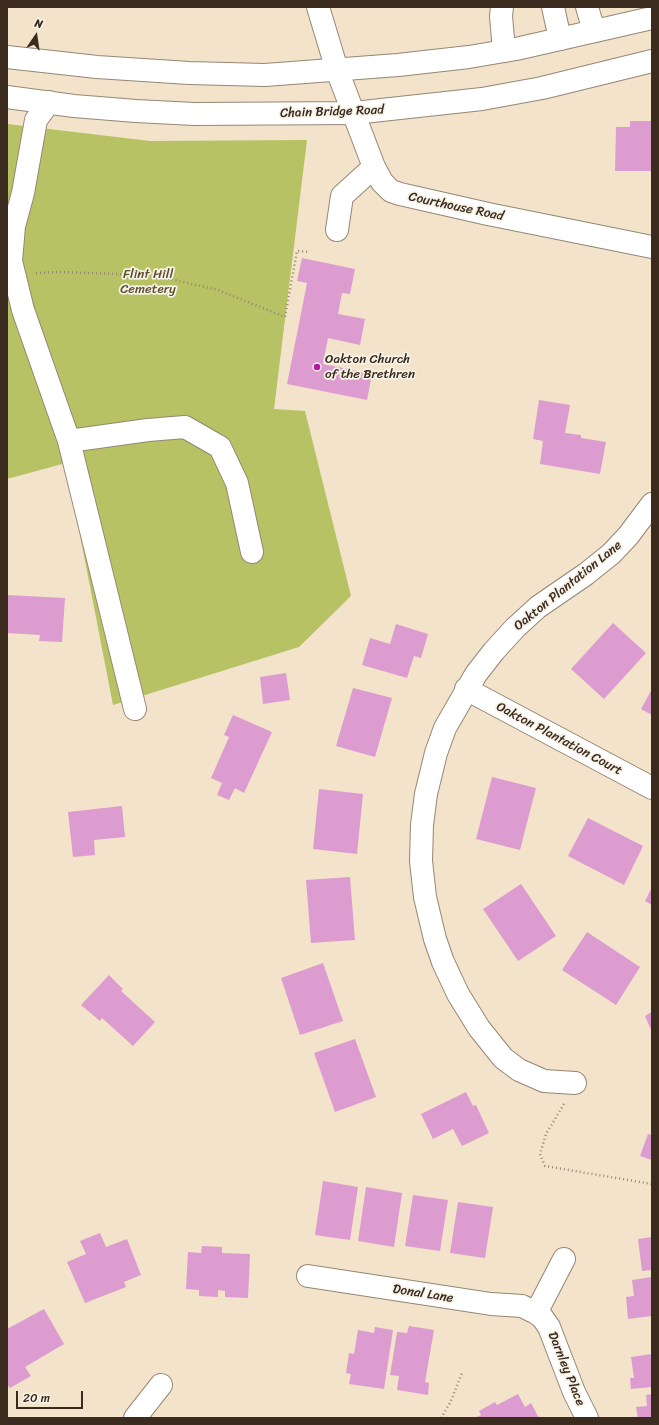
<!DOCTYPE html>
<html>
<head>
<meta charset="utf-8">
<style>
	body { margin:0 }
	#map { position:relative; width:659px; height:1425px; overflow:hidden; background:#f2e3ca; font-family:Sriracha,sans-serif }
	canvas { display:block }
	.frame { position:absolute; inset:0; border:8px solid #3b2a1e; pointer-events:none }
	.north { position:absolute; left:16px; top:16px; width:40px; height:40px; -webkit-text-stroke:3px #f7f3e8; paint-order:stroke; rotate:13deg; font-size:11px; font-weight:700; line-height:16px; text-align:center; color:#3b2a1e }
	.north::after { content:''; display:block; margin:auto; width:14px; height:18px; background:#3b2a1e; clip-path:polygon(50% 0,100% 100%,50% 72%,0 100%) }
	.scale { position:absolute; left:16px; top:1391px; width:67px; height:18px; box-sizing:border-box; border:2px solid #3b2a1e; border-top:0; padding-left:5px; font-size:12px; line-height:14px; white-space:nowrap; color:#3b2a1e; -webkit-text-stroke:3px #f7f3e8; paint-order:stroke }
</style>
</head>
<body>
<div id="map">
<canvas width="659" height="1425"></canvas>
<div class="frame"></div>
<div class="north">N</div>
<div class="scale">20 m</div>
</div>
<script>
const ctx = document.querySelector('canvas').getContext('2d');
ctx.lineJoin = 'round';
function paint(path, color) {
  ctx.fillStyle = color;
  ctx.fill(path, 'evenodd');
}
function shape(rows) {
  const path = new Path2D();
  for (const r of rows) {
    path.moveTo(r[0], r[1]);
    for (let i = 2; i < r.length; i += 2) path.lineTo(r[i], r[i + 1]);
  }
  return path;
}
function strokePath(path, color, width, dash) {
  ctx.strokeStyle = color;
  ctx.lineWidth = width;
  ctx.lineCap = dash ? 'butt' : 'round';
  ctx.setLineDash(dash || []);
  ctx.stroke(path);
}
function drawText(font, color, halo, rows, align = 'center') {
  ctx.font = font + ' Sriracha,sans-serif';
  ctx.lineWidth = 3.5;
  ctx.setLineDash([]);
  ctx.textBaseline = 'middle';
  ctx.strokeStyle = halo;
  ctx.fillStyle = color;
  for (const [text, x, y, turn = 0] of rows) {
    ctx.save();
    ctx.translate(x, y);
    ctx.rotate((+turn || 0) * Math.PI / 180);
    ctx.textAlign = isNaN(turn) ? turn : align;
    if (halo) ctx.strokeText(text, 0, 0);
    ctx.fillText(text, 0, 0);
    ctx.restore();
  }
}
paint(shape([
	[7,124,150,141,307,140,274,409,305,411,351,596,299,647,113,705,66,463,7,479]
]), '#b7c264');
paint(shape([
	[630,121,652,121,652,171,615,171,616,127,630,127],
	[302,258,355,269,350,294,342,293,338,314,365,319,360,345,328,338,323,364,372,374,367,400,287,384,307,283,297,281],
	[539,400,570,405,565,433,581,435,581,438,606,442,600,474,540,464,543,441,533,439],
	[7,595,65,598,62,642,39,641,40,635,7,633],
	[613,623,646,653,604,699,571,669],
	[396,624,428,634,421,658,414,656,407,678,362,665,370,638,390,644],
	[286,673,290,700,263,704,260,677],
	[353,688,392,698,375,757,336,746],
	[652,689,652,715,641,709],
	[233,715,272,732,244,793,235,788,229,800,217,795,222,783,211,778,229,737,224,735],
	[492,777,536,788,520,850,476,839],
	[319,789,363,794,357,854,313,849],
	[122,806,125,837,94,840,95,855,73,857,68,812],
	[588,818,643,846,624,885,568,856],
	[350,877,355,940,311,943,306,880],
	[521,884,556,936,518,961,483,909],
	[652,887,652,905,645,901],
	[587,932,640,967,616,1005,562,970],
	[323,963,343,1021,300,1035,281,978],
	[109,975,123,989,121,991,155,1022,133,1046,102,1018,100,1021,81,1005],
	[652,1012,652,1032,645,1016],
	[355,1039,376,1097,335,1112,314,1053],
	[466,1092,473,1106,476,1105,489,1133,462,1146,453,1129,433,1139,421,1114],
	[648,1134,652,1135,652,1160,640,1156],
	[323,1181,358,1187,350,1240,315,1235],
	[366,1187,402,1193,394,1247,358,1241],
	[413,1195,448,1200,440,1251,405,1246],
	[458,1202,493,1207,485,1258,450,1253],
	[100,1233,106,1247,127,1239,141,1275,124,1282,126,1287,85,1303,67,1262,86,1254,80,1241],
	[652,1237,652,1270,642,1271,638,1239],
	[202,1246,222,1247,222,1253,250,1254,248,1298,225,1297,225,1291,218,1290,218,1297,199,1296,199,1290,186,1289,188,1252,201,1253],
	[652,1277,652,1316,628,1319,626,1297,634,1296,632,1280],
	[44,1309,64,1344,25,1367,31,1376,10,1388,7,1384,7,1329],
	[409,1326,434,1330,425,1382,429,1383,428,1395,397,1390,399,1376,390,1375,397,1332,407,1333],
	[375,1327,393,1330,384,1389,349,1384,351,1374,346,1373,349,1353,354,1354,358,1330,374,1333],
	[652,1354,652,1387,631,1389,630,1378,634,1378,631,1357],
	[518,1394,525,1407,531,1403,539,1418,475,1418,481,1415,479,1411,495,1402,497,1405],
	[652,1394,652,1418,638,1418,636,1407,647,1406,646,1395]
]), '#dd9cd0');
const minor = shape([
	[318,7,337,70,374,167,382,182,391,191,400,194,488,214,652,247],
	[502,7,501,16,504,51],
	[553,7,560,39],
	[587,7,594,31],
	[49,102,36,120,23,193,14,226,11,261,23,310,69,441,148,430,185,427,220,447,237,483,252,552],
	[337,230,342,196,374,167],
	[69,441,135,709],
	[466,689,652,788],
	[575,1083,544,1081,519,1070,503,1058,479,1028,458,994,443,962,435,939,425,897,421,861,422,825,426,794,436,753,445,728,476,674,494,651,515,628,538,607,586,574,611,554,628,536,652,504],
	[308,1276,491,1304,522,1306,536,1313,542,1317,549,1327,574,1392,587,1418],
	[536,1313,564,1259],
	[135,1418,161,1385]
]);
const major = shape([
	[7,57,97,67,189,73,265,75,398,65,469,57,516,49,652,18],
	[7,97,74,106,136,111,194,114,354,113,482,99,542,88,652,61]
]);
strokePath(minor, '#968674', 24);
strokePath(major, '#968674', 24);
strokePath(shape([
	[36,273,60,272,117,274,170,279,218,290,285,317,297,251,309,252],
	[564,1104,546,1134,540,1154,545,1166,652,1184],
	[441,1418,450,1403,462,1373]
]), '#968674', 2.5, [1, 3]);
strokePath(minor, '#fff', 22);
strokePath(major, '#fff', 22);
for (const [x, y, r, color] of [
	[317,367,4,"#b5179e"]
]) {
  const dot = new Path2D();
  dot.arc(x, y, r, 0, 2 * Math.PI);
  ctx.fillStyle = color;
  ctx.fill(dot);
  strokePath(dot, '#f7f3e8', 1.5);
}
drawText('13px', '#3b2a1e', '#f7f3e8', [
	["Chain Bridge Road",332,112,-2],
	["Courthouse Road",456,207,12],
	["Oakton Plantation Lane",568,586,-39],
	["Oakton Plantation Court",559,739,28],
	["Donal Lane",423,1294,9],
	["Darnley Place",566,1369,68]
]);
drawText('13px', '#5a5030', '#f7f3e8', [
	["Flint Hill",148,275],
	["Cemetery",148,290]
]);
drawText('13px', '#3b2a1e', '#f7f3e8', [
	["Oakton Church",325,360],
	["of the Brethren",325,375]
], 'left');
</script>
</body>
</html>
